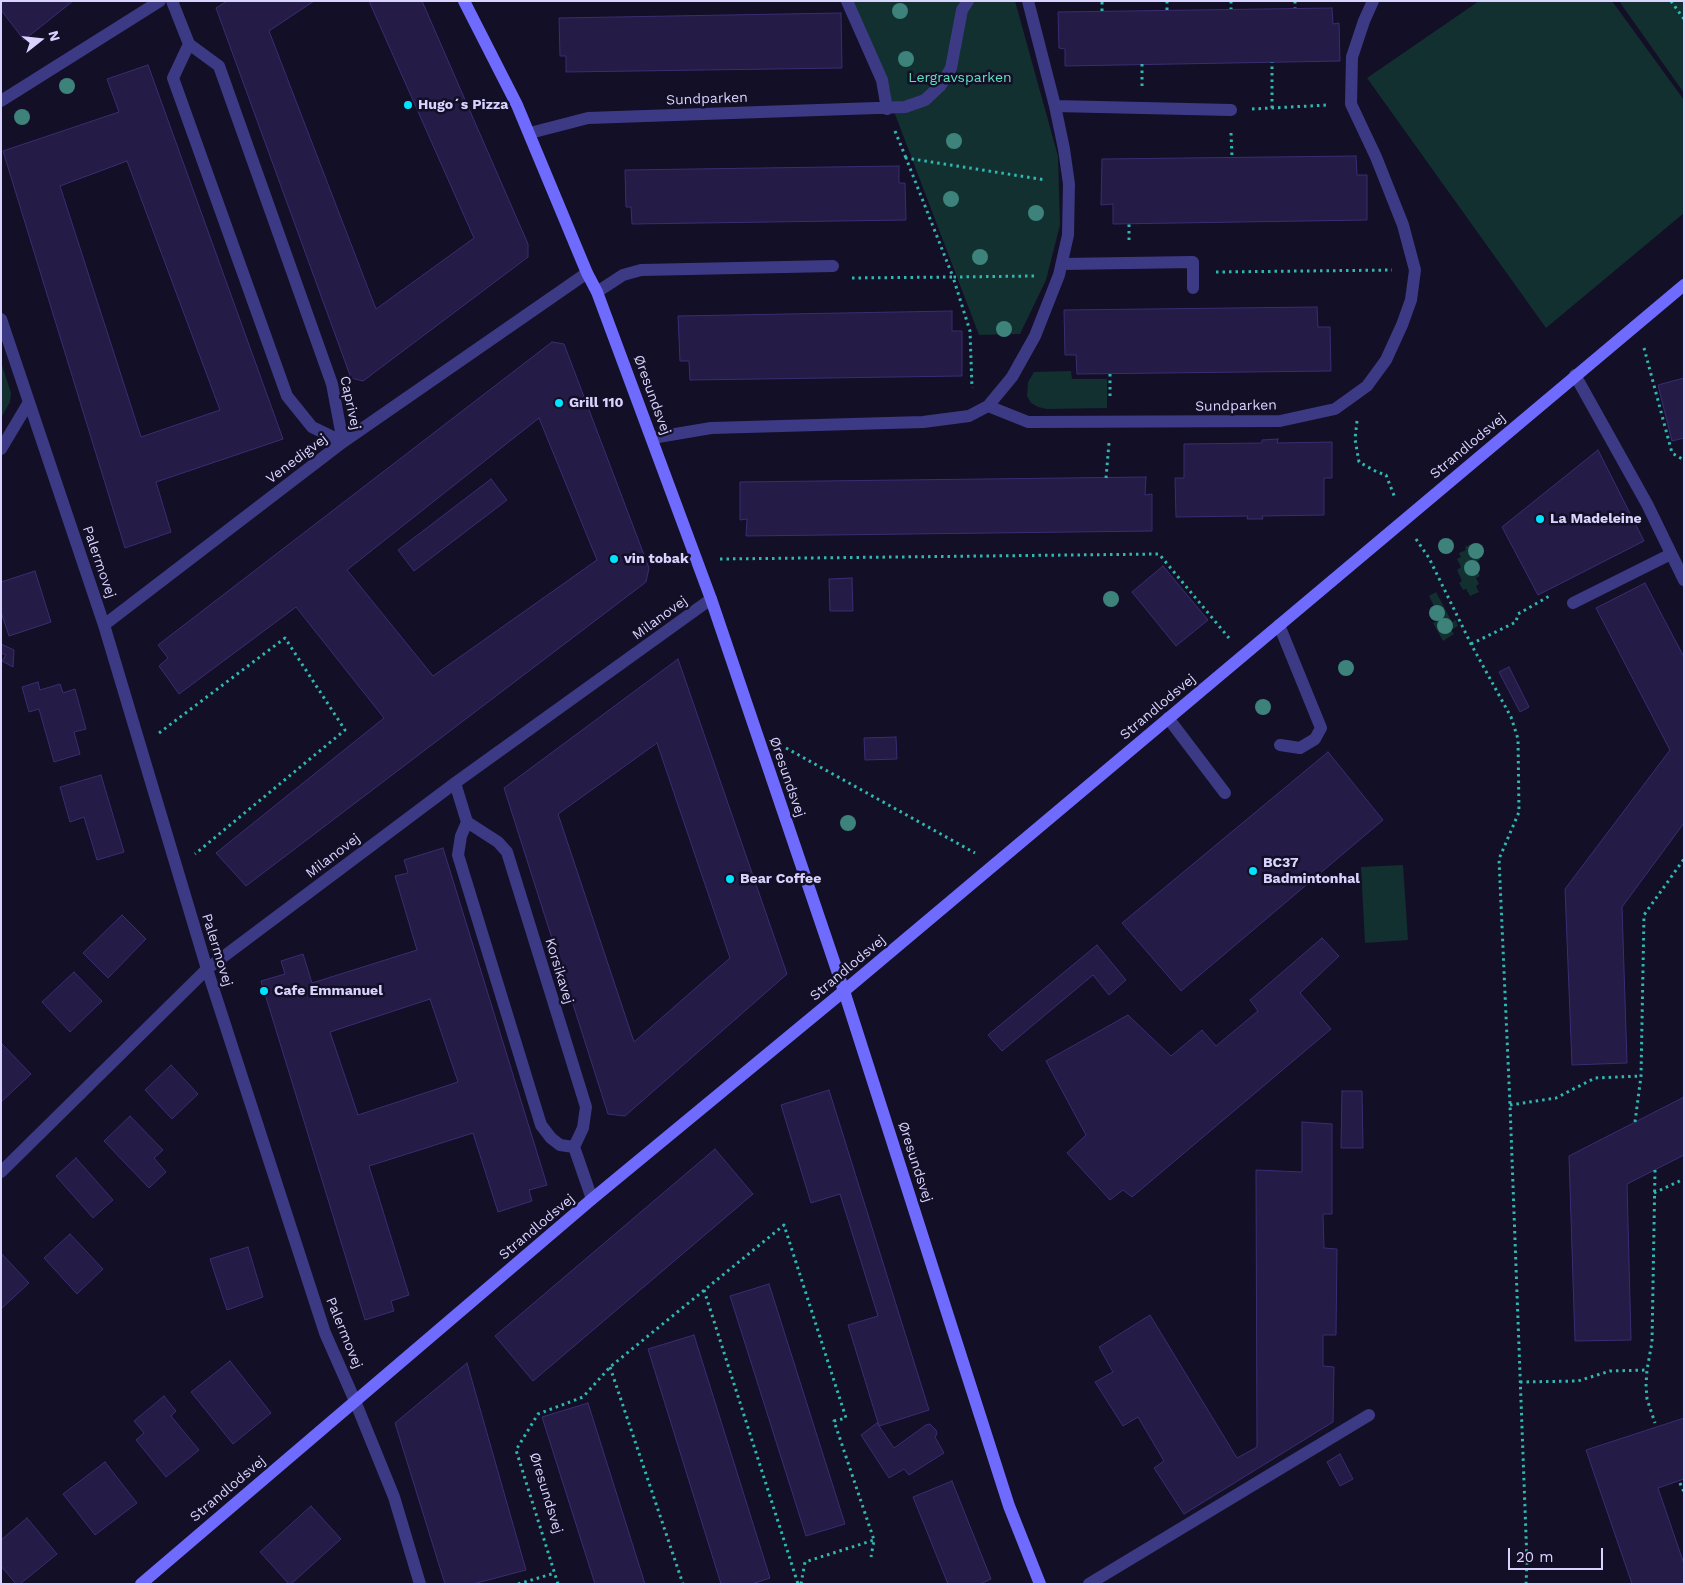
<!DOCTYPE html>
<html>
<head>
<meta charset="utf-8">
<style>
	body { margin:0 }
	#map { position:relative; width:1685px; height:1585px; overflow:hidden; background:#130f26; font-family:"Work Sans",sans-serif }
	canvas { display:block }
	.frame { position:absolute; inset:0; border:2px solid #d9d4ff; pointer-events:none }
	.north { position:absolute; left:15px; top:15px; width:50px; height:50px; -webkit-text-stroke:4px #130f26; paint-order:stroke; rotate:74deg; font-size:14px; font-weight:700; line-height:20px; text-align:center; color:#d9d4ff }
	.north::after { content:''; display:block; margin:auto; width:18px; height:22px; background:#d9d4ff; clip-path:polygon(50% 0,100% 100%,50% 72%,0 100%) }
	.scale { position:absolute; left:1508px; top:1548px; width:95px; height:22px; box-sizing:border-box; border:2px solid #d9d4ff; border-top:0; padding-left:6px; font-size:15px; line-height:18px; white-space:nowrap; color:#d9d4ff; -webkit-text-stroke:4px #130f26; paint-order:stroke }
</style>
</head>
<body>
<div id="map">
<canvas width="1685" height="1585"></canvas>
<div class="frame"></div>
<div class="north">N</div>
<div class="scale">20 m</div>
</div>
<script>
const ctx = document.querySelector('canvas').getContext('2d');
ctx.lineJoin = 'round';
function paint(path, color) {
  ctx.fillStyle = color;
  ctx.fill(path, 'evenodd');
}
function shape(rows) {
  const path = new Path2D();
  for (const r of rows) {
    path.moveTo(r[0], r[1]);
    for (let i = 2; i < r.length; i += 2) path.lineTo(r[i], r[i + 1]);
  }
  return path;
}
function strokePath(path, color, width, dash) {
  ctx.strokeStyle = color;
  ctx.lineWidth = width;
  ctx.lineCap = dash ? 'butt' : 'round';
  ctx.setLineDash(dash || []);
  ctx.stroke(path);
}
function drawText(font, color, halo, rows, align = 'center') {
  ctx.font = font + ' "Work Sans",sans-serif';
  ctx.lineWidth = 5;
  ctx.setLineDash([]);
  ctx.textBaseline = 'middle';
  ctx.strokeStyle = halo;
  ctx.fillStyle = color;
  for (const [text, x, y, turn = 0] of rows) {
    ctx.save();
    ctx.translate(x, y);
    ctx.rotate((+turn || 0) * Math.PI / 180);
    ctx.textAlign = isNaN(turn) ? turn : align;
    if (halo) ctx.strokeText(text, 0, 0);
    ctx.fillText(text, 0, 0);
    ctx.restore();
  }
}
paint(shape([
	[852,1,1015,1,1058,156,1060,225,1046,280,1020,334,979,335],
	[1479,1,1612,1,1684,100,1684,213,1546,328,1367,78],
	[1619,1,1684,1,1684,93],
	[1,362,11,393,10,402,1,418],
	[1071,371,1072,379,1107,379,1107,408,1047,409,1038,407,1031,403,1027,396,1028,382,1034,372],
	[1472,544,1474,546,1477,545,1480,552,1477,554,1480,560,1477,561,1478,564,1475,566,1480,576,1476,578,1479,584,1476,586,1479,592,1470,596,1466,589,1463,590,1459,583,1462,581,1457,570,1461,567,1457,559,1461,557,1459,553,1466,550,1465,547],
	[1436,592,1452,622,1456,620,1458,626,1451,630,1454,634,1443,641,1433,623,1437,621,1432,611,1435,608,1429,596],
	[1403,865,1408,940,1365,943,1361,867]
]), '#12302f');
const building = shape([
	[1,1,73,1,24,40,1,10,1,1],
	[227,1,314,1,269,31,376,309,474,238,369,1,422,1,528,244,528,257,363,381,351,378,216,8,227,1],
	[1332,8,1333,24,1339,23,1340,61,1065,66,1065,49,1059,48,1058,12,1332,8],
	[841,13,842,68,566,72,566,56,560,56,559,18,841,13],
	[148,65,283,439,156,482,171,532,125,548,3,151,119,112,107,79,148,65],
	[127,161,220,410,141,437,60,186,127,161],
	[1356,156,1357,175,1367,175,1367,220,1113,224,1113,204,1101,205,1102,159,1356,156],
	[899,166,899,183,905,183,906,220,632,224,631,207,626,207,625,170,899,166],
	[1317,307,1318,327,1330,327,1331,371,1077,374,1076,355,1065,355,1064,310,1317,307],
	[952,311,952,331,962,331,962,376,690,380,689,361,680,361,678,316,952,311],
	[552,342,564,344,649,568,646,582,246,886,216,853,384,718,296,607,179,694,159,666,168,658,158,645,552,342],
	[539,418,597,560,433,676,347,570,539,418],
	[1684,378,1684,438,1672,441,1658,385,1684,378],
	[1278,439,1277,443,1332,442,1332,478,1324,478,1324,515,1262,516,1263,519,1247,519,1248,516,1176,517,1175,478,1184,478,1184,444,1262,443,1262,440,1278,439],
	[1598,450,1644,541,1538,595,1502,527,1598,450],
	[1146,477,1145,495,1152,494,1152,531,746,536,747,519,740,520,740,482,1146,477],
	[491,479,507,500,414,571,398,550,491,479],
	[1163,566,1208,620,1176,646,1132,592,1163,566],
	[35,571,51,622,9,636,1,612,1,582,35,571],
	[852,578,853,611,830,611,829,579,852,578],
	[1645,583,1684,657,1684,823,1622,907,1627,1063,1572,1065,1565,889,1670,750,1596,608,1645,583],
	[1,644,14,650,13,667,2,661,6,655,1,653,1,644],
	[678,659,787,974,625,1116,608,1114,504,788,678,659],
	[657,743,730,958,634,1042,558,814,657,743],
	[1509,667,1529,707,1520,712,1499,672,1509,667],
	[38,682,40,690,60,684,63,693,75,689,86,729,74,732,80,754,54,762,39,709,29,712,22,687,38,682],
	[896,737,897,759,865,760,864,738,896,737],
	[1328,752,1383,820,1181,991,1122,923,1328,752],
	[101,775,124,852,97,860,84,817,70,822,60,787,101,775],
	[443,848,547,1185,529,1190,532,1201,498,1212,473,1133,369,1166,409,1295,391,1301,394,1311,365,1320,261,981,285,974,281,961,303,954,312,983,417,950,395,876,408,873,404,860,443,848],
	[430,999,458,1082,358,1115,330,1032,430,999],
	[122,915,146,939,108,978,83,953,122,915],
	[1322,938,1339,956,1300,993,1331,1029,1132,1197,1123,1190,1110,1200,1067,1153,1086,1135,1046,1061,1128,1015,1171,1056,1202,1030,1216,1046,1258,1011,1250,1000,1322,938],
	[1097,945,1126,980,1109,995,1093,975,1002,1051,988,1035,1097,945],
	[74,972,102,1001,70,1032,42,1002,74,972],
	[2,1044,31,1074,1,1102,1,1045,2,1044],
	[171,1065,198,1094,172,1119,145,1090,171,1065],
	[829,1090,929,1410,879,1426,848,1325,878,1316,840,1194,811,1203,781,1105,829,1090],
	[1342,1091,1362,1091,1363,1148,1341,1148,1342,1091],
	[1684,1097,1684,1155,1627,1184,1631,1340,1575,1341,1569,1156,1684,1097],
	[130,1116,163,1150,154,1158,166,1172,149,1188,104,1141,130,1116],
	[1302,1122,1332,1124,1332,1214,1323,1214,1324,1248,1337,1249,1336,1335,1323,1335,1323,1366,1334,1367,1333,1422,1184,1514,1154,1468,1164,1461,1138,1417,1123,1426,1095,1382,1113,1372,1099,1347,1150,1315,1237,1458,1257,1447,1256,1170,1302,1172,1302,1122],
	[715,1149,753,1194,533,1381,495,1336,715,1149],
	[76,1158,113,1200,93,1218,56,1176,76,1158],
	[70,1234,103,1269,77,1294,44,1258,70,1234],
	[248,1247,263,1297,227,1310,210,1259,248,1247],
	[1,1253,29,1283,1,1309,1,1253],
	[769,1284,845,1524,806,1536,730,1296,769,1284],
	[694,1335,770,1578,752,1584,721,1584,648,1349,694,1335],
	[230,1361,271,1413,233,1444,191,1392,230,1361],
	[467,1363,526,1570,473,1584,445,1584,395,1423,467,1363],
	[164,1396,176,1411,171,1416,199,1450,166,1477,136,1440,144,1433,134,1421,164,1396],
	[588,1403,645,1584,595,1584,542,1417,588,1403],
	[1684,1418,1684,1479,1658,1488,1684,1564,1684,1584,1632,1584,1586,1450,1684,1418],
	[877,1423,894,1448,926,1425,930,1424,936,1430,937,1434,935,1437,944,1453,909,1475,904,1469,889,1478,861,1435,877,1423],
	[1340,1454,1353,1479,1340,1486,1327,1462,1340,1454],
	[105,1462,137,1503,95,1535,63,1494,105,1462],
	[952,1481,991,1579,980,1584,948,1584,913,1497,952,1481],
	[311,1506,341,1539,291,1584,289,1584,260,1552,311,1506],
	[27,1518,57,1554,20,1584,16,1584,1,1566,1,1540,27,1518]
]);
paint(building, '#241b47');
strokePath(building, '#3b2d73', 1);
strokePath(shape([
	[1167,1,1167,10],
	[1231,1,1231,9],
	[1295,1,1295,8],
	[1671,1,1684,19],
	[1102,11,1102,1],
	[1142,64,1142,86],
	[1272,108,1272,62],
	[1252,109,1328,105],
	[895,131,906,158],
	[1231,133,1232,157],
	[1129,240,1129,223],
	[1216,272,1392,270],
	[1034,276,953,277,906,158,1046,180],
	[852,278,953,277,970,331,972,388],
	[1644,348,1672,453,1684,460],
	[1110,374,1110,400],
	[1357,421,1355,439,1359,462,1377,472,1386,475,1395,498],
	[1106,478,1109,443],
	[1416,539,1429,558,1471,644,1511,717,1518,739,1519,812,1499,859,1510,1105,1527,1562,1526,1584],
	[720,559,1159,554,1229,638],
	[1471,644,1516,622,1518,614,1551,595],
	[159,733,285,638,345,730,195,854],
	[786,748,975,853],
	[1510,1105,1556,1098,1595,1078,1641,1076],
	[1635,1122,1641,1076,1644,915,1684,859],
	[1655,1170,1652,1342,1647,1370,1646,1385,1647,1399,1655,1423],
	[1654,1193,1684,1179],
	[704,1290,798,1584],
	[610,1367,683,1584],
	[1520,1382,1578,1381,1610,1371,1647,1370],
	[1680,1483,1684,1492],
	[518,1584,555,1573],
	[558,1584,516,1450,538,1414,583,1397,610,1367,784,1225,846,1418,834,1421,874,1540,871,1557],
	[801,1584,805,1562,874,1540]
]), '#2fb8b0', 3, [2.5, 4]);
strokePath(shape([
	[1573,603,1671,554],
	[1279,625,1321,728,1315,739,1300,748,1280,745],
	[1168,718,1225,793],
	[1089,1584,1369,1415]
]), '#3d3a85', 12);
strokePath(shape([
	[172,1,189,44,219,66,332,384,343,442],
	[847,1,882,80,887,109],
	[189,44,173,78,287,396,312,427,343,442],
	[1,101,160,1],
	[1055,106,1231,110],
	[530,133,588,118,905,107,925,100,941,85,951,68,962,10,968,1],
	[1062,264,1193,262,1193,288],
	[597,292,623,275,641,270,833,266],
	[1,319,104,625,207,969,325,1333,355,1401,394,1497,420,1584],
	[1575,375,1647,504,1684,580],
	[988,406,1028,422,1280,421,1335,409,1367,386,1386,360,1402,325,1411,300,1415,270,1403,225,1376,157,1351,104,1352,57,1364,21,1373,1],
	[652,438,711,428,923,422,969,416,988,406,1012,377,1035,336,1059,275,1068,235,1069,184,1064,149,1055,106,1028,1],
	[1,449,29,402],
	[104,625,343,442,587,273],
	[455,783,467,822,461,836,458,855,541,1125,551,1138,560,1145,574,1147],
	[467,822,498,842,507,852,586,1107,583,1128,574,1147,592,1199],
	[1,1172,207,969,455,783,711,599]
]), '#3d3a85', 12);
strokePath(shape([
	[464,1,517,105,587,273,597,292,711,599,844,991,1009,1506,1040,1584],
	[141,1584,592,1199,844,991,1684,285]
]), '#6f6bff', 12);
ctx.fillStyle = '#3d827b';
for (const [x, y] of [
	[900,11],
	[906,59],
	[67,86],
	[22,117],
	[954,141],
	[951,199],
	[1036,213],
	[980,257],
	[1004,329],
	[1446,546],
	[1476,551],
	[1472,568],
	[1111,599],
	[1437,613],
	[1445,626],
	[1346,668],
	[1263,707],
	[848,823]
]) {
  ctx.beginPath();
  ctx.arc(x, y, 8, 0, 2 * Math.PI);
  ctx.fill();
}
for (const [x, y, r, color] of [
	[408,105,5,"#00e5ff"],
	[559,403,5,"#00e5ff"],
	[1540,519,5,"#00e5ff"],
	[614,559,5,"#00e5ff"],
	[1253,871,5,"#00e5ff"],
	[730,879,5,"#00e5ff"],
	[264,991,5,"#00e5ff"]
]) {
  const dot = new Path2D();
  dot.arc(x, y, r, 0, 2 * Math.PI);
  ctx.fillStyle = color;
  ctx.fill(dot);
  strokePath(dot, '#130f26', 2);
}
drawText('14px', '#5fe0c0', '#130f26', [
	["Lergravsparken",960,78]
]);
drawText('14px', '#d9d4ff', '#130f26', [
	["Sundparken",707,99,-2],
	["Øresundsvej",652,395,70],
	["Caprivej",350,403,78],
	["Sundparken",1236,406,-1],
	["Strandlodsvej",1468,446,-40],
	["Venedigvej",297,459,-37],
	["Palermovej",99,562,71],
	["Milanovej",660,618,-36],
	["Strandlodsvej",1158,707,-40],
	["Øresundsvej",787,777,71],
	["Milanovej",333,856,-37],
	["Palermovej",217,950,73],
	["Strandlodsvej",848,968,-40],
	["Korsikavej",559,971,73],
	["Øresundsvej",915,1162,72],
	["Strandlodsvej",537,1227,-40],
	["Palermovej",344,1333,68],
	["Strandlodsvej",228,1489,-40],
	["Øresundsvej",546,1493,73]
]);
drawText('bold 14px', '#d9d4ff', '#130f26', [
	["Hugo´s Pizza",418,105],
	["Grill 110",569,403],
	["La Madeleine",1550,519],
	["vin tobak",624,559],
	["BC37",1263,863],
	["Badmintonhal",1263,879],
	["Bear Coffee",740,879],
	["Cafe Emmanuel",274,991]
], 'left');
</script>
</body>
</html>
